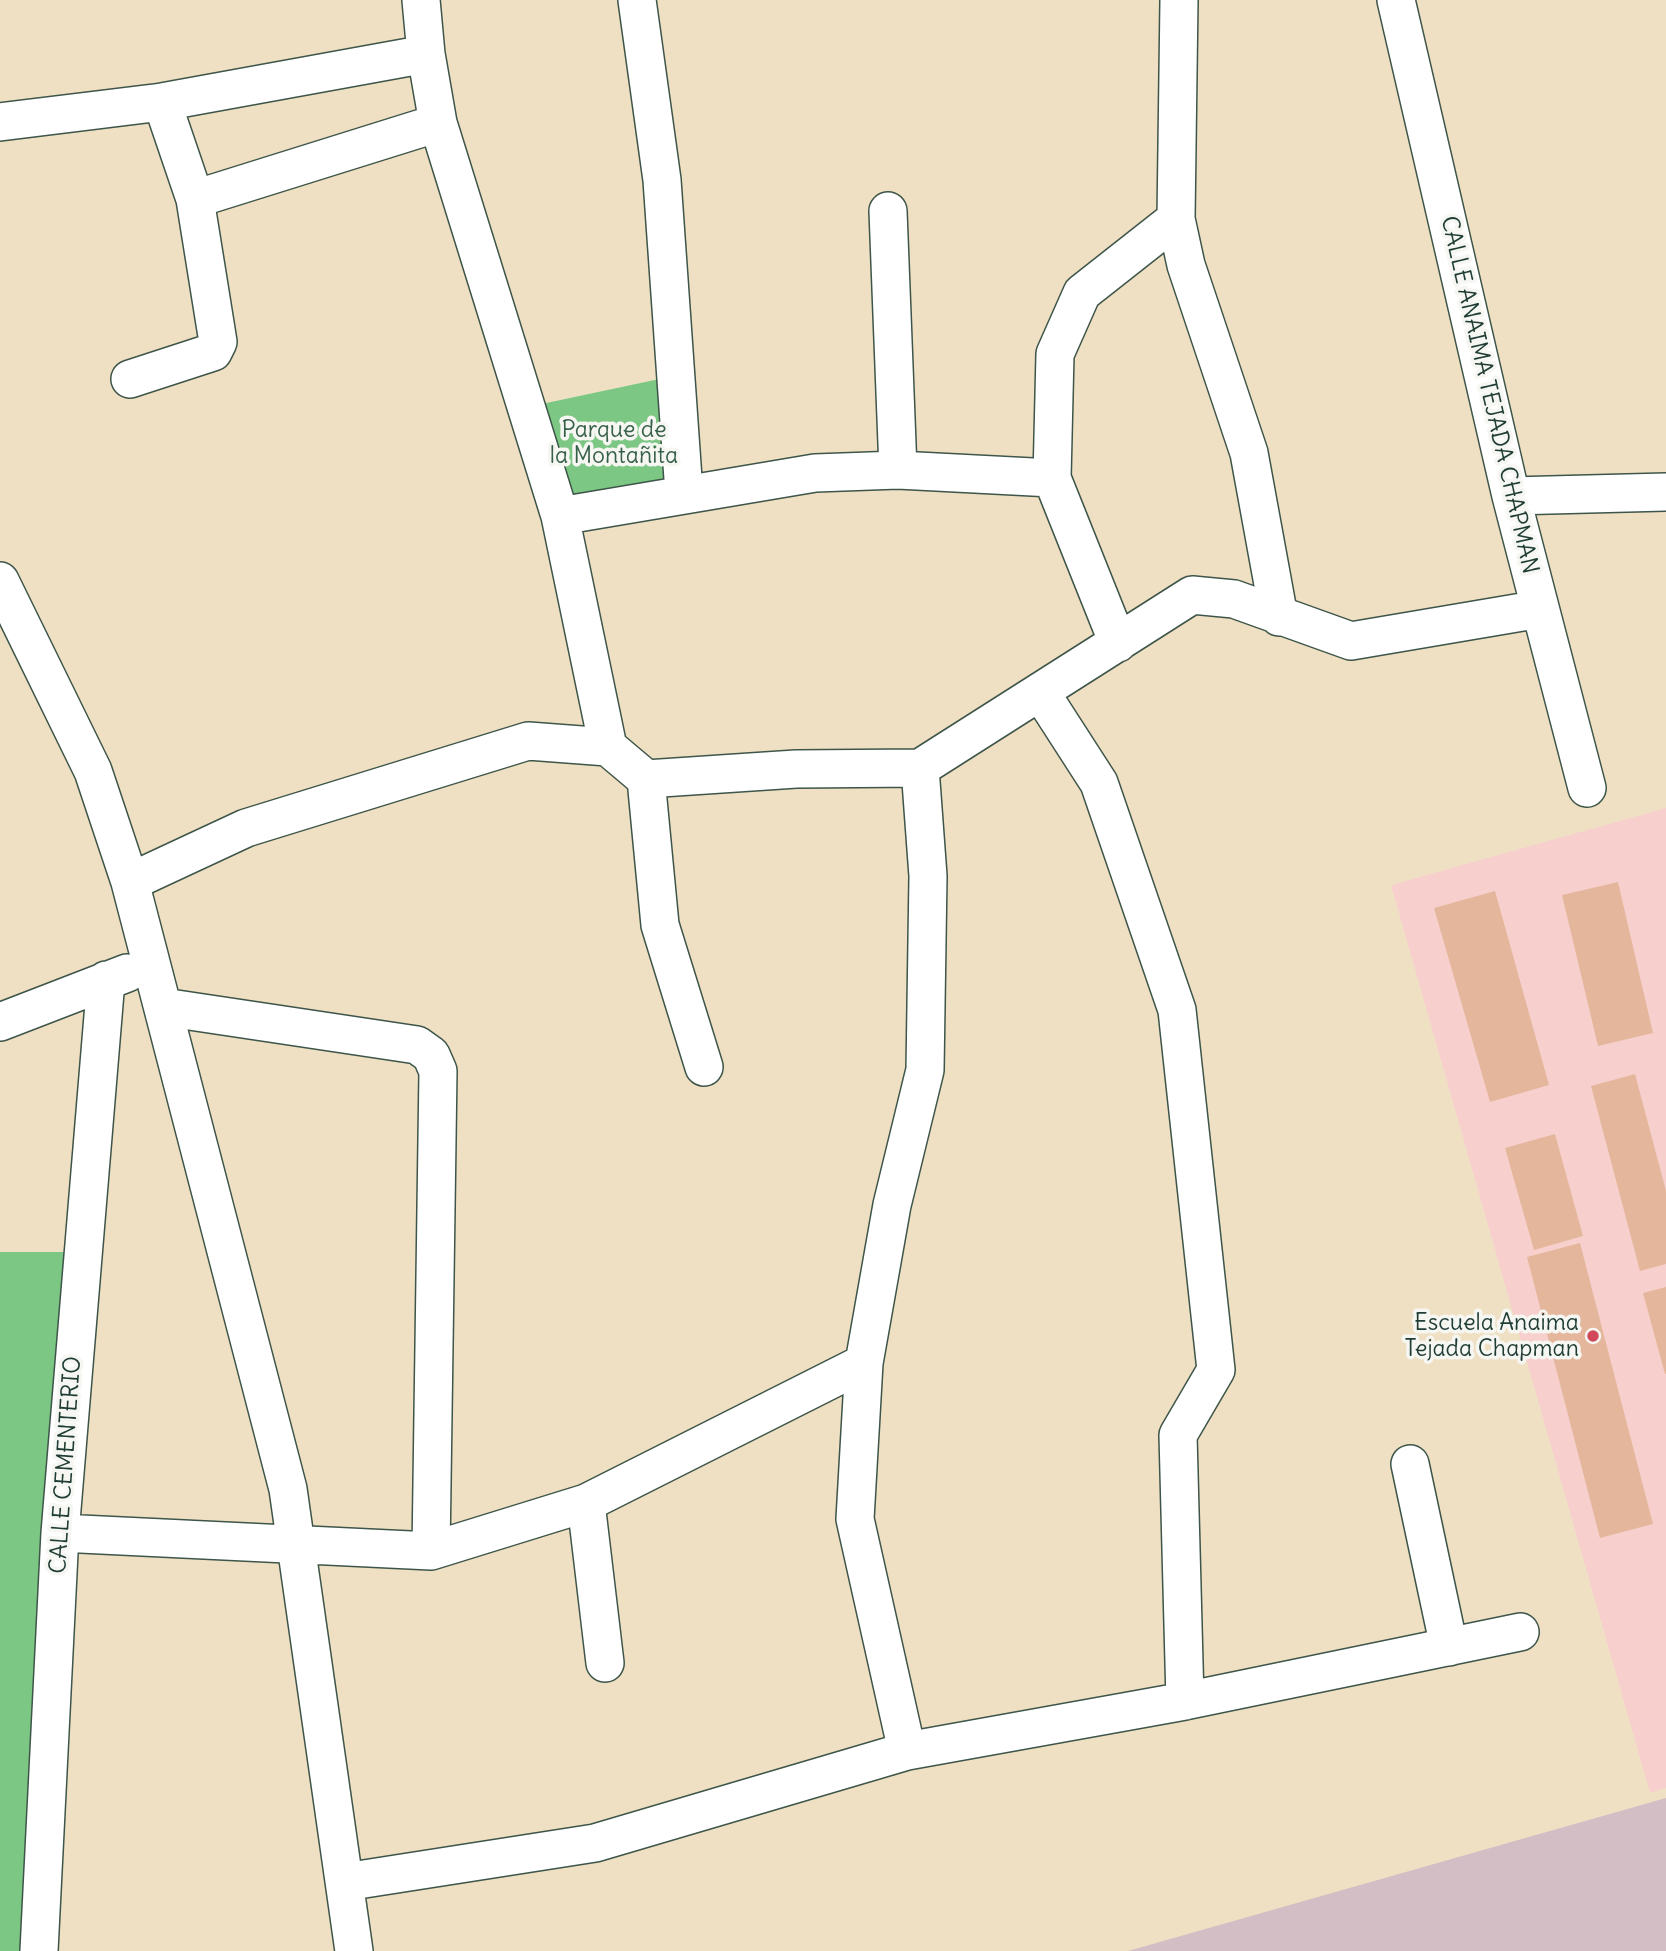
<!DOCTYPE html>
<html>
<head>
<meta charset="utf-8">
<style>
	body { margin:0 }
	canvas { display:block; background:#efe0c3 }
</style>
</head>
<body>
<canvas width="1666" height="1951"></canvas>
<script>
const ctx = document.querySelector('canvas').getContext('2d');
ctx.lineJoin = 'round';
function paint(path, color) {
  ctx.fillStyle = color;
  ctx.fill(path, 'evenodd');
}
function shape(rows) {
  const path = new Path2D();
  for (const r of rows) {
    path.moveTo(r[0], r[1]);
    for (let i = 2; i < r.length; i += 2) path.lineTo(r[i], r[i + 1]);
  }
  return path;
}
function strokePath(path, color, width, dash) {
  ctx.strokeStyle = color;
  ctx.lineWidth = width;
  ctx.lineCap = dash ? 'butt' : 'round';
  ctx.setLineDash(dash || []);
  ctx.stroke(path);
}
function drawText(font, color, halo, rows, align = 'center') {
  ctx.font = font + ' Delius,sans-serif';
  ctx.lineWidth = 7;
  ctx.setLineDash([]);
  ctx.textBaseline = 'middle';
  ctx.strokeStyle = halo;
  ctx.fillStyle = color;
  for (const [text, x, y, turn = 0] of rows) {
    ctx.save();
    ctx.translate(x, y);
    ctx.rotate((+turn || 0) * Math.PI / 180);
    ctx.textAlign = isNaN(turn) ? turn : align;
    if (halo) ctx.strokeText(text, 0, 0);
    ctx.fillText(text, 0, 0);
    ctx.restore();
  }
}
paint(shape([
	[1666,808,1666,1788,1650,1793,1391,885]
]), '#f7d0ce');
paint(shape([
	[1666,1798,1666,1951,1128,1951]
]), '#d2bec4');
paint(shape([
	[664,378,672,486,567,505,537,405],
	[0,1252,65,1252,27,1951,0,1951]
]), '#7dc784');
paint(shape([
	[1618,882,1653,1033,1598,1046,1562,895],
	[1495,891,1549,1085,1490,1102,1434,908],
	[1635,1074,1666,1191,1666,1264,1640,1271,1591,1086],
	[1555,1134,1583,1236,1534,1250,1505,1148],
	[1580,1243,1653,1524,1600,1538,1527,1257],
	[1666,1287,1666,1374,1665,1374,1643,1293]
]), '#e4b79c');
const street = shape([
	[637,0,662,180,684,493],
	[1179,0,1176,219,1186,265,1249,453,1279,617],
	[1396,0,1511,496,1587,788],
	[0,122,162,102,426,54],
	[195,199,438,123],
	[888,211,898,470],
	[130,379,213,352,218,342,195,199,162,102],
	[1511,496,1666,492],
	[560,516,815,473,898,470,1052,478],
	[0,581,93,771,130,882,288,1489,354,1951],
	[1118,643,1052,478,1055,354,1082,293,1176,219],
	[1041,693,1099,783,1177,1010,1216,1370,1178,1435,1185,1701],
	[608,747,646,779,796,769,920,768,1192,595,1234,599,1351,641,1540,609],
	[646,779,660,925,704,1067],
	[130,882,246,828,528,741,608,747,560,516,438,123,426,54,421,0],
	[163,1007,417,1045,431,1055,438,1071,431,1551],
	[0,1022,127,973],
	[1410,1464,1449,1647],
	[586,1503,605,1663],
	[60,1533,431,1551,586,1503,864,1363],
	[907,1751,855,1519,864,1363,892,1205,925,1070,928,876,920,768],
	[345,1882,595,1843,907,1751,1185,1701,1520,1632],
	[39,1951,60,1533,106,980]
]);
strokePath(street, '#3e5549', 40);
strokePath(street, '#fff', 37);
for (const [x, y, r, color] of [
	[1593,1336,7,"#d1495b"]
]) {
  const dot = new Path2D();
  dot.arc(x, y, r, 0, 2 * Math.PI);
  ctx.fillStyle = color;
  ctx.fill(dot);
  strokePath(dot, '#f6f6f2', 2.5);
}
drawText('23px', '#1f3d34', '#f6f6f2', [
	["CALLE ANAIMA TEJADA CHAPMAN",1489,395,77],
	["CALLE CEMENTERIO",66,1465,-86]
]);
drawText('23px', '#366048', '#f6f6f2', [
	["Parque de",614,430],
	["la Montañita",614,456]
]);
drawText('23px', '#1f3d34', '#f6f6f2', [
	["Escuela Anaima",1579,1323],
	["Tejada Chapman",1579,1349]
], 'right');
</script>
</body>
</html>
